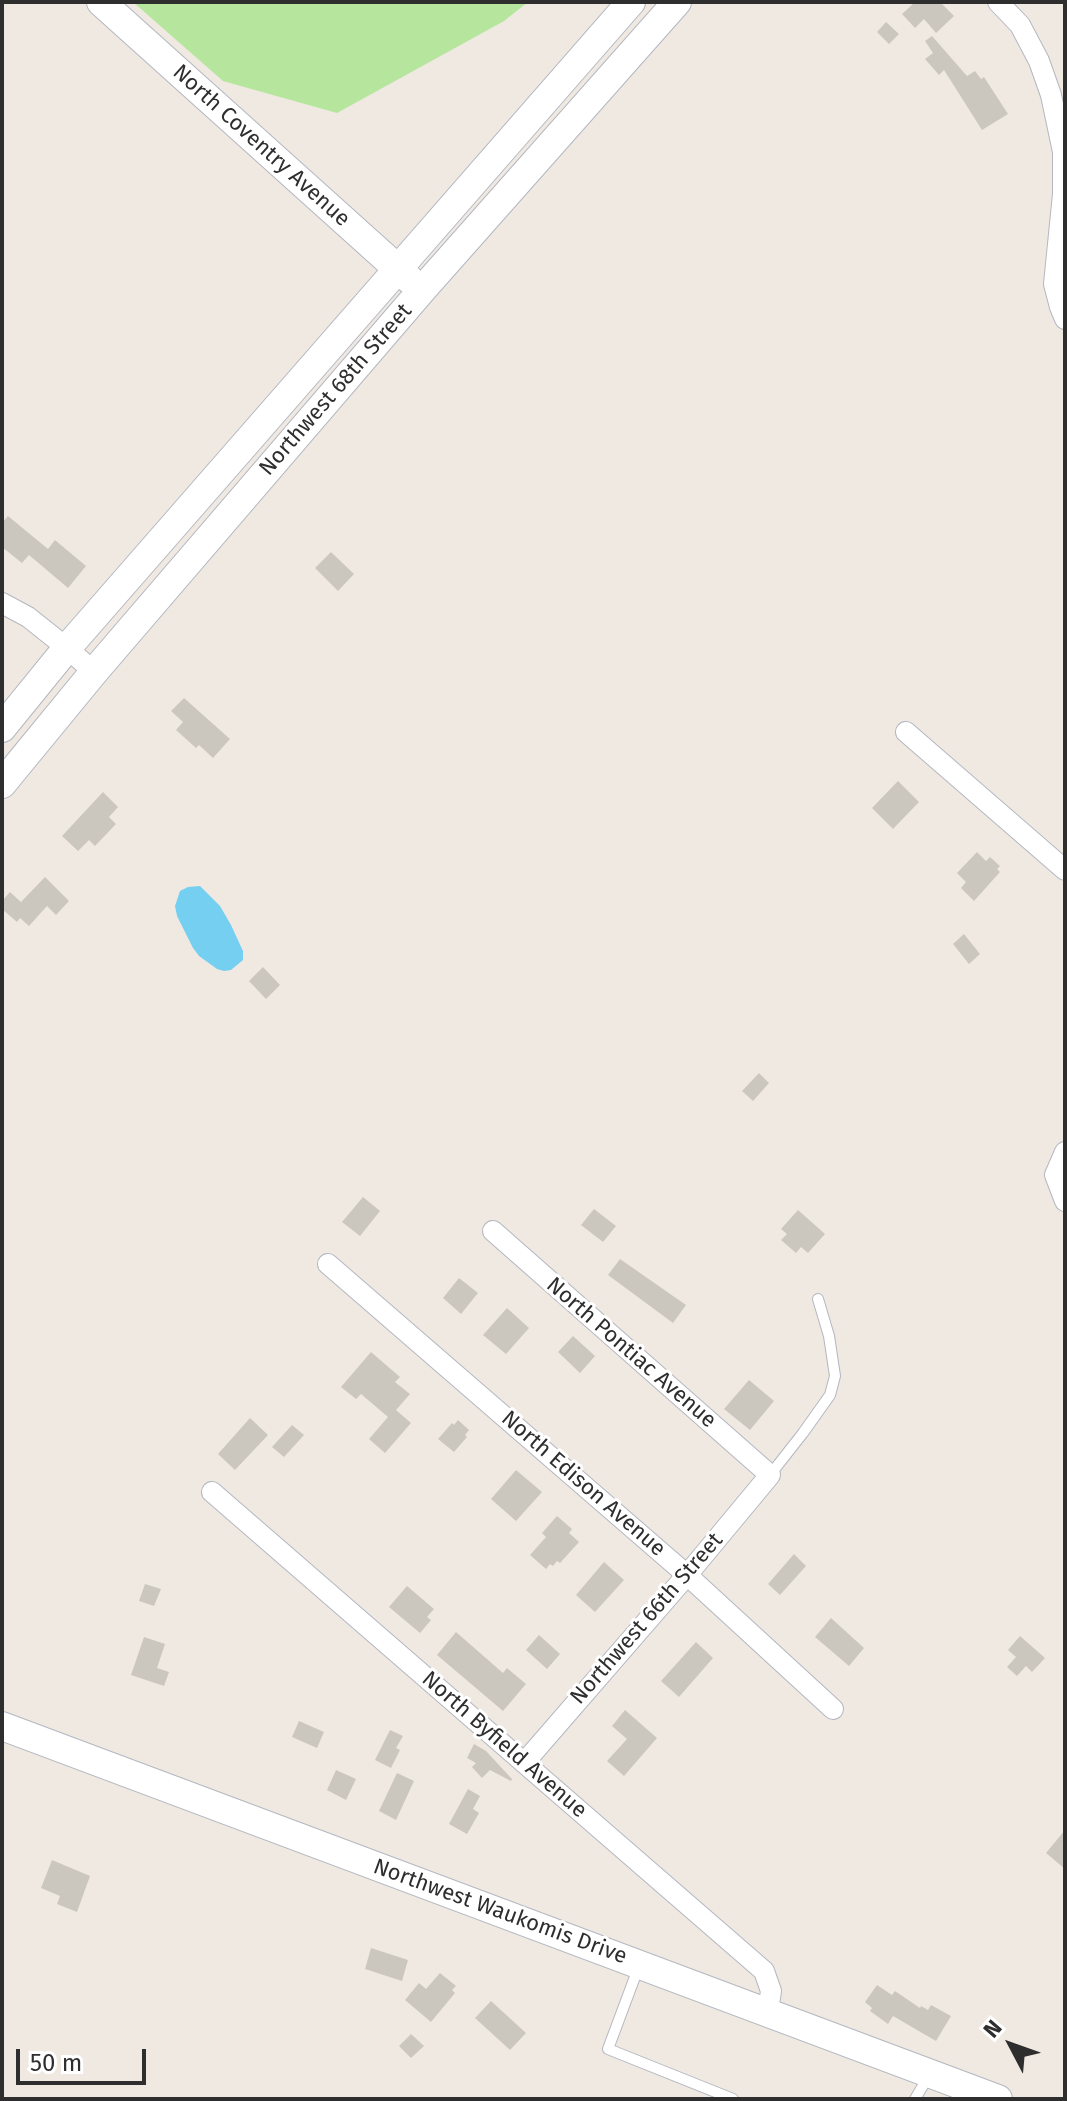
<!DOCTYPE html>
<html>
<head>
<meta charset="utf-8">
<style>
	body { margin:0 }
	#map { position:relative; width:1067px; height:2101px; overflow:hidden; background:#efe9e1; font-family:"Fira Sans",sans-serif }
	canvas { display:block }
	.frame { position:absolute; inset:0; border:4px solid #2e2e2e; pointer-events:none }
	.north { position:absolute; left:971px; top:2005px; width:80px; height:80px; -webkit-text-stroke:6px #fff; paint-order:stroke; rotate:311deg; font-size:22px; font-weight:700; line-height:32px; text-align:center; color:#2e2e2e }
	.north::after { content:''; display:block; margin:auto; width:28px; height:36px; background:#2e2e2e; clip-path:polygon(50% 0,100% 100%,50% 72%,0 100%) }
	.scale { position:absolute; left:16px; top:2049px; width:130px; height:36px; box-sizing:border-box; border:4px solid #2e2e2e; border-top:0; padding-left:10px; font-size:24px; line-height:28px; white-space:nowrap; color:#2e2e2e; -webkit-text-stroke:6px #fff; paint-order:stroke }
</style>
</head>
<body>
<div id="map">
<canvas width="1067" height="2101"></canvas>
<div class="frame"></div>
<div class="north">N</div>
<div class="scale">50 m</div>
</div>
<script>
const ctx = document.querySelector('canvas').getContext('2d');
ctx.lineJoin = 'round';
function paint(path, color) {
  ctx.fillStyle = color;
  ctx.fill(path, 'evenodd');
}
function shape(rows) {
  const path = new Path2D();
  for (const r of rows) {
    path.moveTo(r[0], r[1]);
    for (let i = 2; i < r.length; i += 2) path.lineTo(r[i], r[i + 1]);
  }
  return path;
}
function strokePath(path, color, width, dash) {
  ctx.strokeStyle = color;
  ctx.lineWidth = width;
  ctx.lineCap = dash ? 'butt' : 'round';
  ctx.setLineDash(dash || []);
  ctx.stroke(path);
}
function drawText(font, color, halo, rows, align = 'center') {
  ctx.font = font + ' "Fira Sans",sans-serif';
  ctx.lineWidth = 6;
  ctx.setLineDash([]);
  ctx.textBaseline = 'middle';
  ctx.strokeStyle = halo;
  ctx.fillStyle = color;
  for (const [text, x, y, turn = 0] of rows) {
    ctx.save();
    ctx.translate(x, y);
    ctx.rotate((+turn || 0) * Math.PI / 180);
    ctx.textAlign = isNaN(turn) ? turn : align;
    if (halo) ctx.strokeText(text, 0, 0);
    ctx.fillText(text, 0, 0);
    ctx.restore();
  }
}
paint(shape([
	[133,2,528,2,504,21,337,113,223,81]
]), '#b6e59e');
paint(shape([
	[200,886,220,906,231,925,243,951,243,960,231,970,224,971,217,969,199,956,193,948,177,916,175,906,180,891,188,887]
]), '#75cff0');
paint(shape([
	[915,2,940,2,954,16,936,33,924,19,915,28,902,14],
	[886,22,899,34,889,44,877,32],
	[932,36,967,76,975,71,981,79,984,77,1008,114,982,130,944,70,939,75,925,59,933,53,925,41],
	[8,516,48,549,55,540,86,566,68,588,29,555,22,563,2,547,2,523],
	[331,552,354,574,338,591,315,568],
	[184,698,230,739,213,758,199,745,196,748,176,730,183,722,171,711],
	[898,781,919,802,893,829,872,808],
	[103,792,118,807,109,817,116,824,95,846,89,840,78,851,62,836],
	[977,852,986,861,990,857,1000,866,997,869,1000,872,974,901,961,888,966,882,957,873],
	[45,877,69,901,56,915,47,906,29,926,20,918,17,922,2,909,2,901,10,892,21,902],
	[964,934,980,954,969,964,953,944],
	[263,967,280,985,266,999,249,981],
	[759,1073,769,1083,753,1101,742,1091],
	[363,1197,380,1211,360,1236,342,1222],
	[594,1209,616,1226,603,1242,581,1225],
	[798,1210,825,1234,808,1253,801,1247,796,1253,781,1240,787,1234,781,1229],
	[620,1259,686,1305,673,1323,608,1275],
	[459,1278,478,1293,461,1314,443,1298],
	[507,1308,529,1328,506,1354,483,1335],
	[573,1336,595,1356,580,1373,558,1352],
	[371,1352,400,1377,395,1382,410,1394,396,1410,411,1423,385,1453,369,1439,388,1417,361,1394,356,1399,341,1387],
	[749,1380,774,1401,750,1430,724,1409],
	[250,1418,268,1435,235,1470,218,1454],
	[458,1420,469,1430,465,1435,467,1437,454,1452,438,1439,452,1423,454,1425],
	[292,1425,304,1435,284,1457,272,1447],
	[516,1470,542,1492,516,1521,491,1499],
	[557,1516,572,1529,569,1533,579,1542,560,1563,557,1561,553,1566,550,1564,546,1569,530,1555,546,1537,542,1533],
	[794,1554,806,1566,780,1595,768,1584],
	[604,1562,624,1580,595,1612,576,1595],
	[145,1584,161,1589,154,1606,139,1601],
	[407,1586,434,1609,427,1617,431,1620,420,1633,389,1607],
	[831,1618,864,1648,849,1666,815,1637],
	[456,1632,503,1673,507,1668,526,1684,503,1711,437,1655],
	[539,1635,560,1654,547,1669,526,1650],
	[1020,1636,1045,1658,1032,1672,1026,1666,1017,1676,1007,1667,1016,1657,1008,1650],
	[144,1637,165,1644,157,1668,169,1672,164,1686,131,1675],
	[696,1642,713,1658,679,1697,661,1681],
	[625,1710,657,1738,624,1776,607,1761,627,1739,612,1726],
	[299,1721,324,1732,317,1748,292,1737],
	[390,1730,403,1736,396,1748,400,1750,391,1768,375,1760],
	[474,1744,486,1751,512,1779,511,1781,490,1770,482,1778,472,1767,476,1763,467,1758],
	[336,1770,356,1779,346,1800,327,1790],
	[397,1773,414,1781,396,1820,379,1811],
	[468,1789,480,1796,473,1809,479,1813,467,1834,449,1824],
	[1065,1830,1065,1869,1046,1853],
	[52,1860,90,1876,77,1912,57,1904,60,1896,41,1888],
	[371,1948,408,1960,402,1981,365,1969],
	[440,1973,456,1986,452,1990,455,1993,431,2022,405,2000,419,1983,426,1989],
	[877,1985,892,1995,895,1991,920,2008,921,2006,928,2010,931,2005,951,2016,936,2041,893,2016,888,2024,870,2011,872,2008,865,2002],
	[491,2001,526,2033,510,2050,475,2018],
	[411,2034,424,2046,411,2058,399,2046]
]), '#cbc7bf');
const lane = shape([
	[770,1475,803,1433,830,1395,835,1376,829,1336,818,1299],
	[639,1966,608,2049,733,2099],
	[915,2099,928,2077]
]);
const street = shape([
	[998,2,1020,25,1039,61,1051,95,1063,152,1063,194,1054,284,1060,307,1065,319],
	[2,603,28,617,67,648,94,672],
	[906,732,1065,870],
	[1065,1152,1055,1175,1065,1201],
	[493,1231,770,1475,687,1575,524,1763],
	[328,1264,687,1575,833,1709],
	[212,1492,764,1971,771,1991,768,2011]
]);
const secondary = shape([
	[101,2,409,279],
	[2,728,67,648,631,2],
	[2,784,94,672,422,290,677,2],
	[2,1726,998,2099]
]);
strokePath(lane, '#b4b7c1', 12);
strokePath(street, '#b4b7c1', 22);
strokePath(secondary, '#b4b7c1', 30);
strokePath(lane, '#fff', 10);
strokePath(street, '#fff', 20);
strokePath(secondary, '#fff', 28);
drawText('22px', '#2e2e2e', '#fff', [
	["North Coventry Avenue",261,146,42],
	["Northwest 68th Street",336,390,-49],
	["North Pontiac Avenue",631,1353,41],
	["North Edison Avenue",583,1484,41],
	["Northwest 66th Street",647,1619,-49],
	["North Byfield Avenue",504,1745,41],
	["Northwest Waukomis Drive",500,1912,20]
]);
</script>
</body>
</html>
